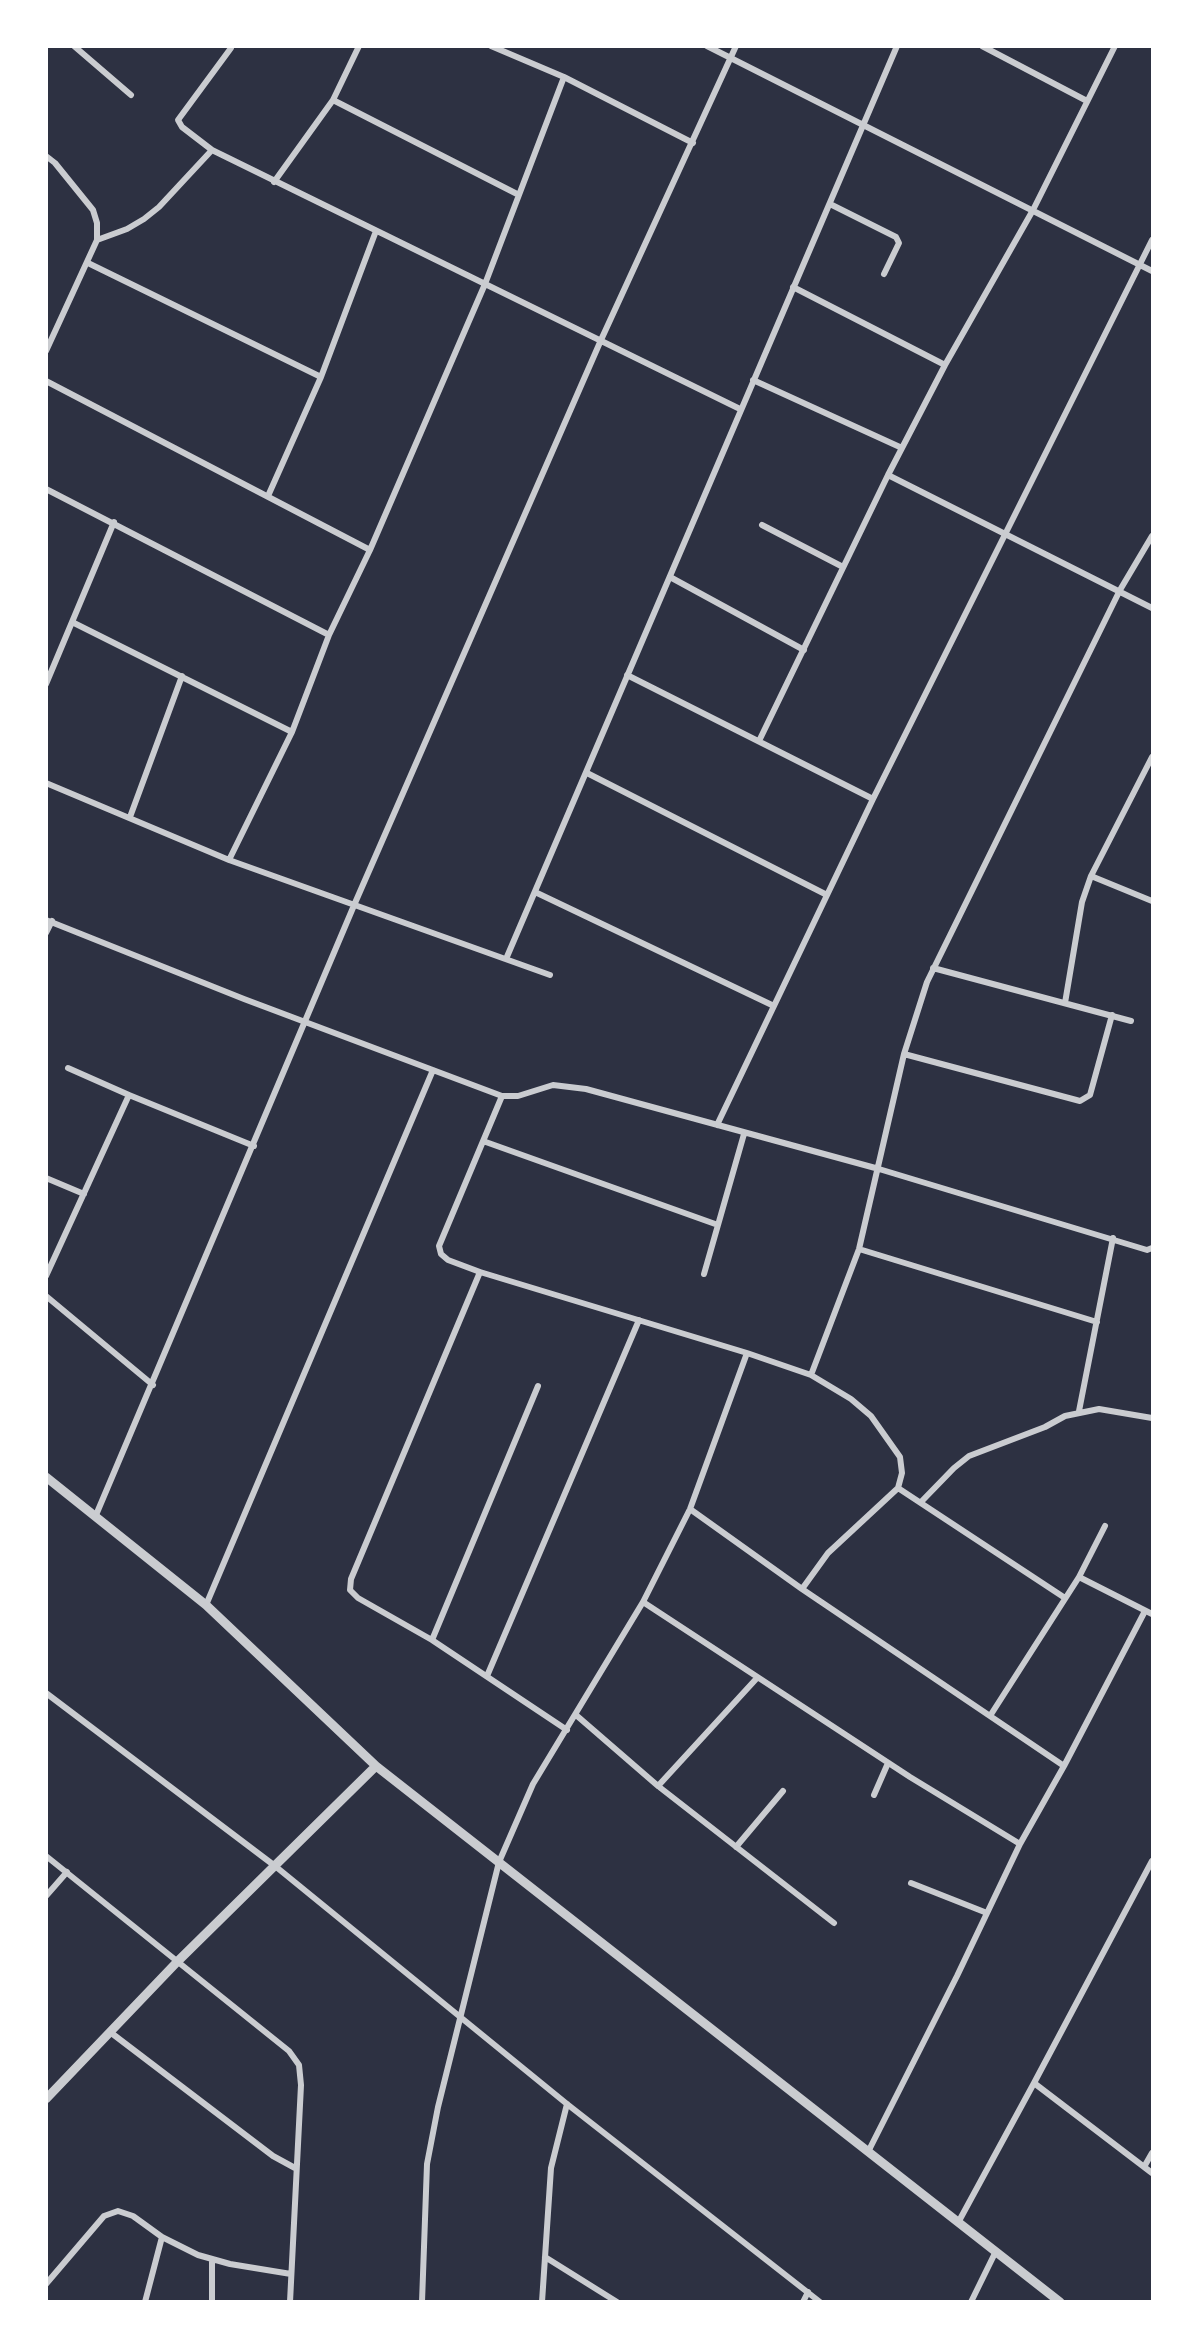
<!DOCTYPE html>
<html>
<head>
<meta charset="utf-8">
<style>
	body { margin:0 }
	#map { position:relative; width:1199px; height:2348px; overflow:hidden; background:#2d3142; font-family:Karla,sans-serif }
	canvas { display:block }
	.frame { position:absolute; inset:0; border:48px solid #fff; pointer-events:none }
</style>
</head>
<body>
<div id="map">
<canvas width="1199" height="2348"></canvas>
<div class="frame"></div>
</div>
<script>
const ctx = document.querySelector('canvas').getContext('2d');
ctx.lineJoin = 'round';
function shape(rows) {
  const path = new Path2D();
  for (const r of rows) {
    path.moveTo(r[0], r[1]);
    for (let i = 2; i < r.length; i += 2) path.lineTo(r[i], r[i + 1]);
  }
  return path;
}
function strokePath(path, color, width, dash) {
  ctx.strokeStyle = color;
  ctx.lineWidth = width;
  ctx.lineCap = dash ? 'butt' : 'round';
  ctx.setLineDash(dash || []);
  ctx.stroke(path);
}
strokePath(shape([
	[74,46,131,95],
	[491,46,564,77,693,143],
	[707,46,1152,271],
	[982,46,1087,101],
	[231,48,178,120,182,127,212,150,740,409],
	[333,100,519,195],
	[46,156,55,163,93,210,97,223,97,240,46,351],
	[274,182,333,100,359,46],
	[830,204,896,237,899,243,884,274],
	[97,240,127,229,144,219,159,207,212,150],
	[88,263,321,377],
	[793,287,945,365],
	[753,380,902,448],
	[46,381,370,550],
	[888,475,1152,608],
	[46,489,329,635],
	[268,496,321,377,376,231],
	[762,525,843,567],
	[670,577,804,650],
	[72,622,292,732],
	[627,675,873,799],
	[46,684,114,522],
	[759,741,888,475,945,365,1033,210,1115,46],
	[587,773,827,895],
	[46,783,229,860,550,975],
	[130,817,182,676],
	[229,860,292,732,329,635,370,550,485,284,564,77],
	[1091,876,1152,901],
	[535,892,774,1006],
	[46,920,244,999,502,1096,518,1096,553,1085,586,1089,879,1169,1147,1250,1152,1248],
	[46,933,52,921],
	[506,959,897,46],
	[933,968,1131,1021],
	[1065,1003,1082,902,1091,876,1152,757],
	[904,1054,1080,1101,1090,1095,1112,1015],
	[68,1068,129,1095],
	[717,1125,873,799,1152,240],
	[483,1141,718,1225],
	[46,1178,84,1194],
	[859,1249,1097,1322],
	[480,1272,351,1579,350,1590,358,1598,432,1640,567,1730],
	[704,1274,744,1134],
	[46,1276,129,1095,254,1146],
	[46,1296,153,1385],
	[747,1353,811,1375,851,1399,871,1416,900,1457,902,1473,898,1488,828,1553,802,1589],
	[811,1375,859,1249,904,1054,927,982,1120,590,1152,536],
	[1079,1411,1113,1238],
	[898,1488,1065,1598],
	[921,1502,954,1468,969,1456,1045,1427,1065,1416,1099,1409,1152,1418],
	[690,1509,802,1589,1064,1766],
	[96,1515,355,903,601,340,736,46],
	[1079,1577,1152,1614],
	[643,1602,910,1777,1020,1844],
	[206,1605,433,1070],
	[432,1640,538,1386],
	[487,1676,639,1320],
	[46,1693,275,1866,567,2104,820,2302],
	[576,1715,658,1786,834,1923],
	[990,1716,1079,1577,1105,1526],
	[658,1786,757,1678],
	[874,1795,888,1763],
	[736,1847,783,1791],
	[46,1856,289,2051,299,2065,301,2085,290,2302],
	[911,1883,987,1913],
	[46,1896,67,1872],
	[110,2032,273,2156,295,2168],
	[1034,2083,1152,1861],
	[869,2150,957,1976,1020,1844,1064,1766,1145,1611],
	[1144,2167,1152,2153],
	[959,2221,1034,2083,1152,2173],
	[545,2257,617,2302],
	[212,2260,212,2302],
	[46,2284,104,2216,118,2211,133,2216,162,2237,198,2255,230,2264,291,2274],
	[145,2302,162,2237],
	[422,2302,427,2164,438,2107,499,1862,533,1784,643,1602,690,1509,747,1353,480,1272,448,1260,441,1254,439,1246,502,1096],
	[542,2302,551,2168,567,2104],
	[803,2302,808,2292],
	[971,2302,996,2251]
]), '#caccd0', 6);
strokePath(shape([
	[46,1477,206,1605,376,1766,1060,2302],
	[46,2099,177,1962,376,1766]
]), '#caccd0', 9);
</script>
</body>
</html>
